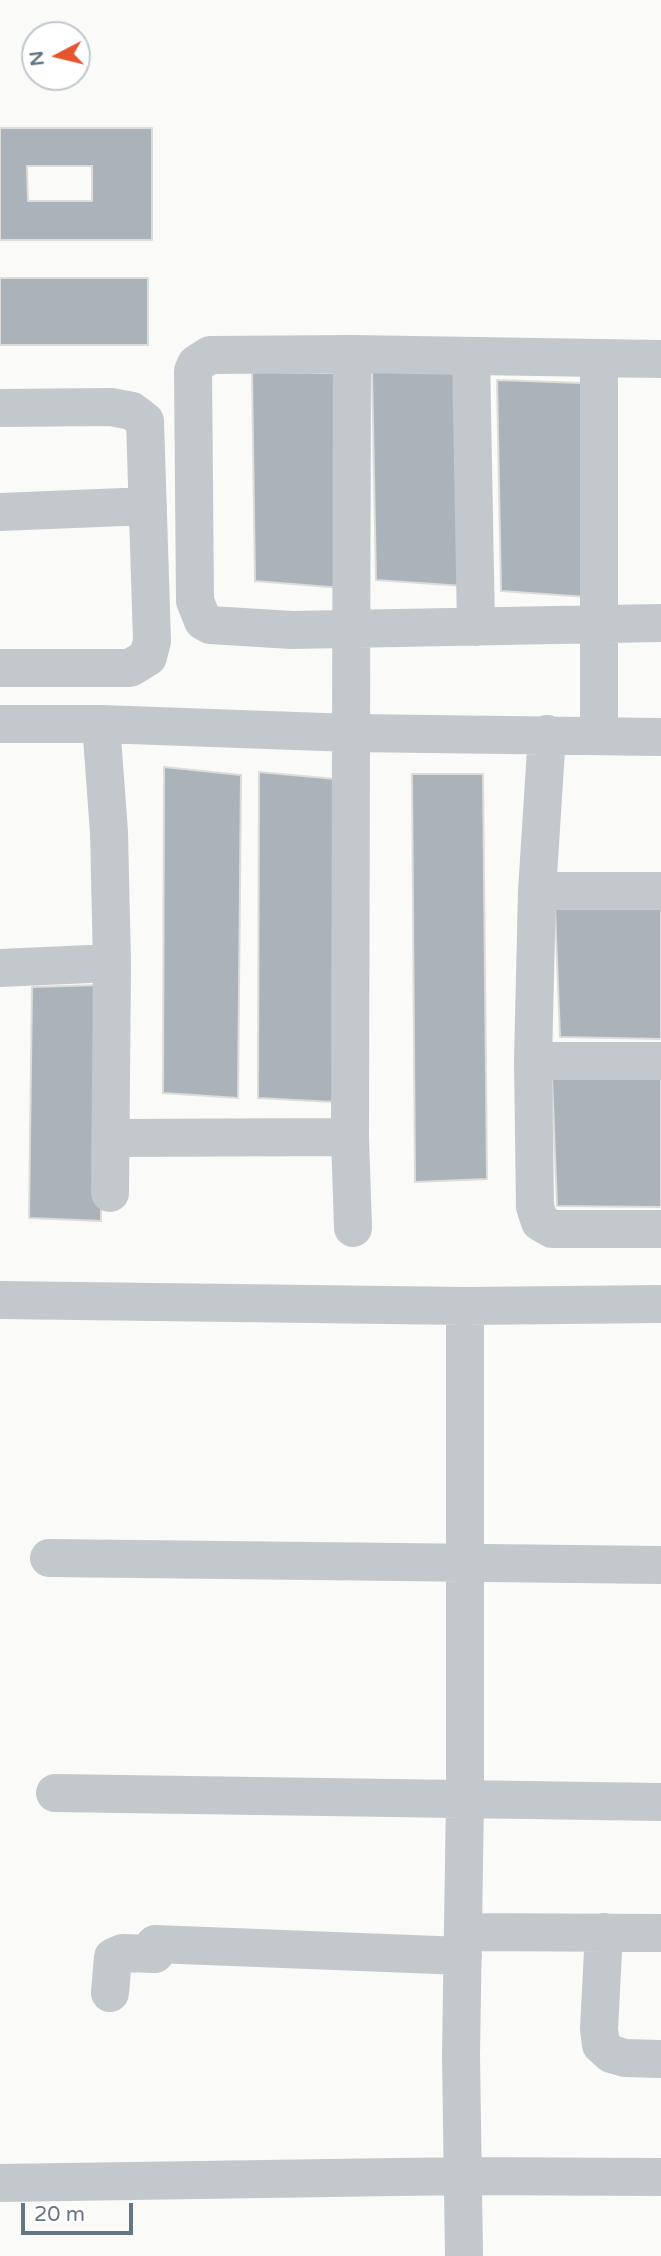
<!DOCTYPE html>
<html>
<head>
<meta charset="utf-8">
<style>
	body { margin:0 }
	#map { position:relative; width:661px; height:2256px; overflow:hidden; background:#fafaf8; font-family:"Varela Round",sans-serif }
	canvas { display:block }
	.north { position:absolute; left:21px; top:21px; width:70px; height:70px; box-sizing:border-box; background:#fff; border:2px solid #c1c8cd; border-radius:50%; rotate:263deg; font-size:19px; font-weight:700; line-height:28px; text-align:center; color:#657683 }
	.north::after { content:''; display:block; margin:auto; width:24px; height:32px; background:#e4572e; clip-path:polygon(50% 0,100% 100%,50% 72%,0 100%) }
	.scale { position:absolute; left:21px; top:2203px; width:112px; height:32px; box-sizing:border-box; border:4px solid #657683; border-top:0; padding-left:9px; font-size:21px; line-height:24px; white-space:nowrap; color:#657683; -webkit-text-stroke:5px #fff; paint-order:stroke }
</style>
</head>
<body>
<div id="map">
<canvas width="661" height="2256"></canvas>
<div class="north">N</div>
<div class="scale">20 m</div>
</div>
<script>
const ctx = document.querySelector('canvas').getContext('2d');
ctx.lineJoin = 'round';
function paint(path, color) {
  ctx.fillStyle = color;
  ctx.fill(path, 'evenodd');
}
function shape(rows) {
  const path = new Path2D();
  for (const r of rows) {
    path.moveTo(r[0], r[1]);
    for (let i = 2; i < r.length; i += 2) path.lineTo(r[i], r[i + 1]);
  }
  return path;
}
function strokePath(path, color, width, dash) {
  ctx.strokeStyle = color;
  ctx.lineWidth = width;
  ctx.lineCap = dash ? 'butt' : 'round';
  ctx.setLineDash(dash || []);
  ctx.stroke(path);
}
const building = shape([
	[0,128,152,128,152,240,0,240,0,128],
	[27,166,92,166,92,201,28,201,27,166],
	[0,278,148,278,148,345,0,345,0,278],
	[372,370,456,372,463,586,376,580,372,370],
	[252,372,336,373,342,588,255,581,252,372],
	[497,380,581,383,588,597,501,591,497,380],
	[164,767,241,775,238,1098,163,1093,164,767],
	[259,772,336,779,333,1102,258,1098,259,772],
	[412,774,483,774,487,1179,415,1182,412,774],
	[555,908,661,908,661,1039,560,1037,555,908],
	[101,985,101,1221,29,1218,32,987,101,985],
	[661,1076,661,1207,557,1206,552,1077,661,1076]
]);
paint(building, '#aab3b9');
strokePath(building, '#dcdcda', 2);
strokePath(shape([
	[352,354,350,1137,353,1228],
	[471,356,476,627],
	[599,358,599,735],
	[661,359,352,354,210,355,196,364,193,371,195,601,203,621,210,625,292,630,661,623],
	[0,408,111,407,132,411,145,421,152,641,148,657,130,668,0,668],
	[0,512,148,506],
	[0,724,101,724,351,733,661,737],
	[101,724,109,832,112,963,110,1193],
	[547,734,537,891,533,1061,535,1207,540,1222,552,1229,661,1229],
	[537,891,661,891],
	[0,968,112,963],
	[533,1061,661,1061],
	[111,1138,350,1137],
	[0,1300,465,1306,661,1304],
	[49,1558,661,1565],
	[55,1793,661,1802],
	[463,1932,661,1933],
	[604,1932,599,2029,601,2045,611,2054,625,2058,661,2059],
	[110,1993,113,1957,122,1953,155,1954,155,1944,463,1956],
	[0,2183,463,2176,661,2177],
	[464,2256,461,2055,465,1799,465,1306]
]), '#c3c8cc', 38);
</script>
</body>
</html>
